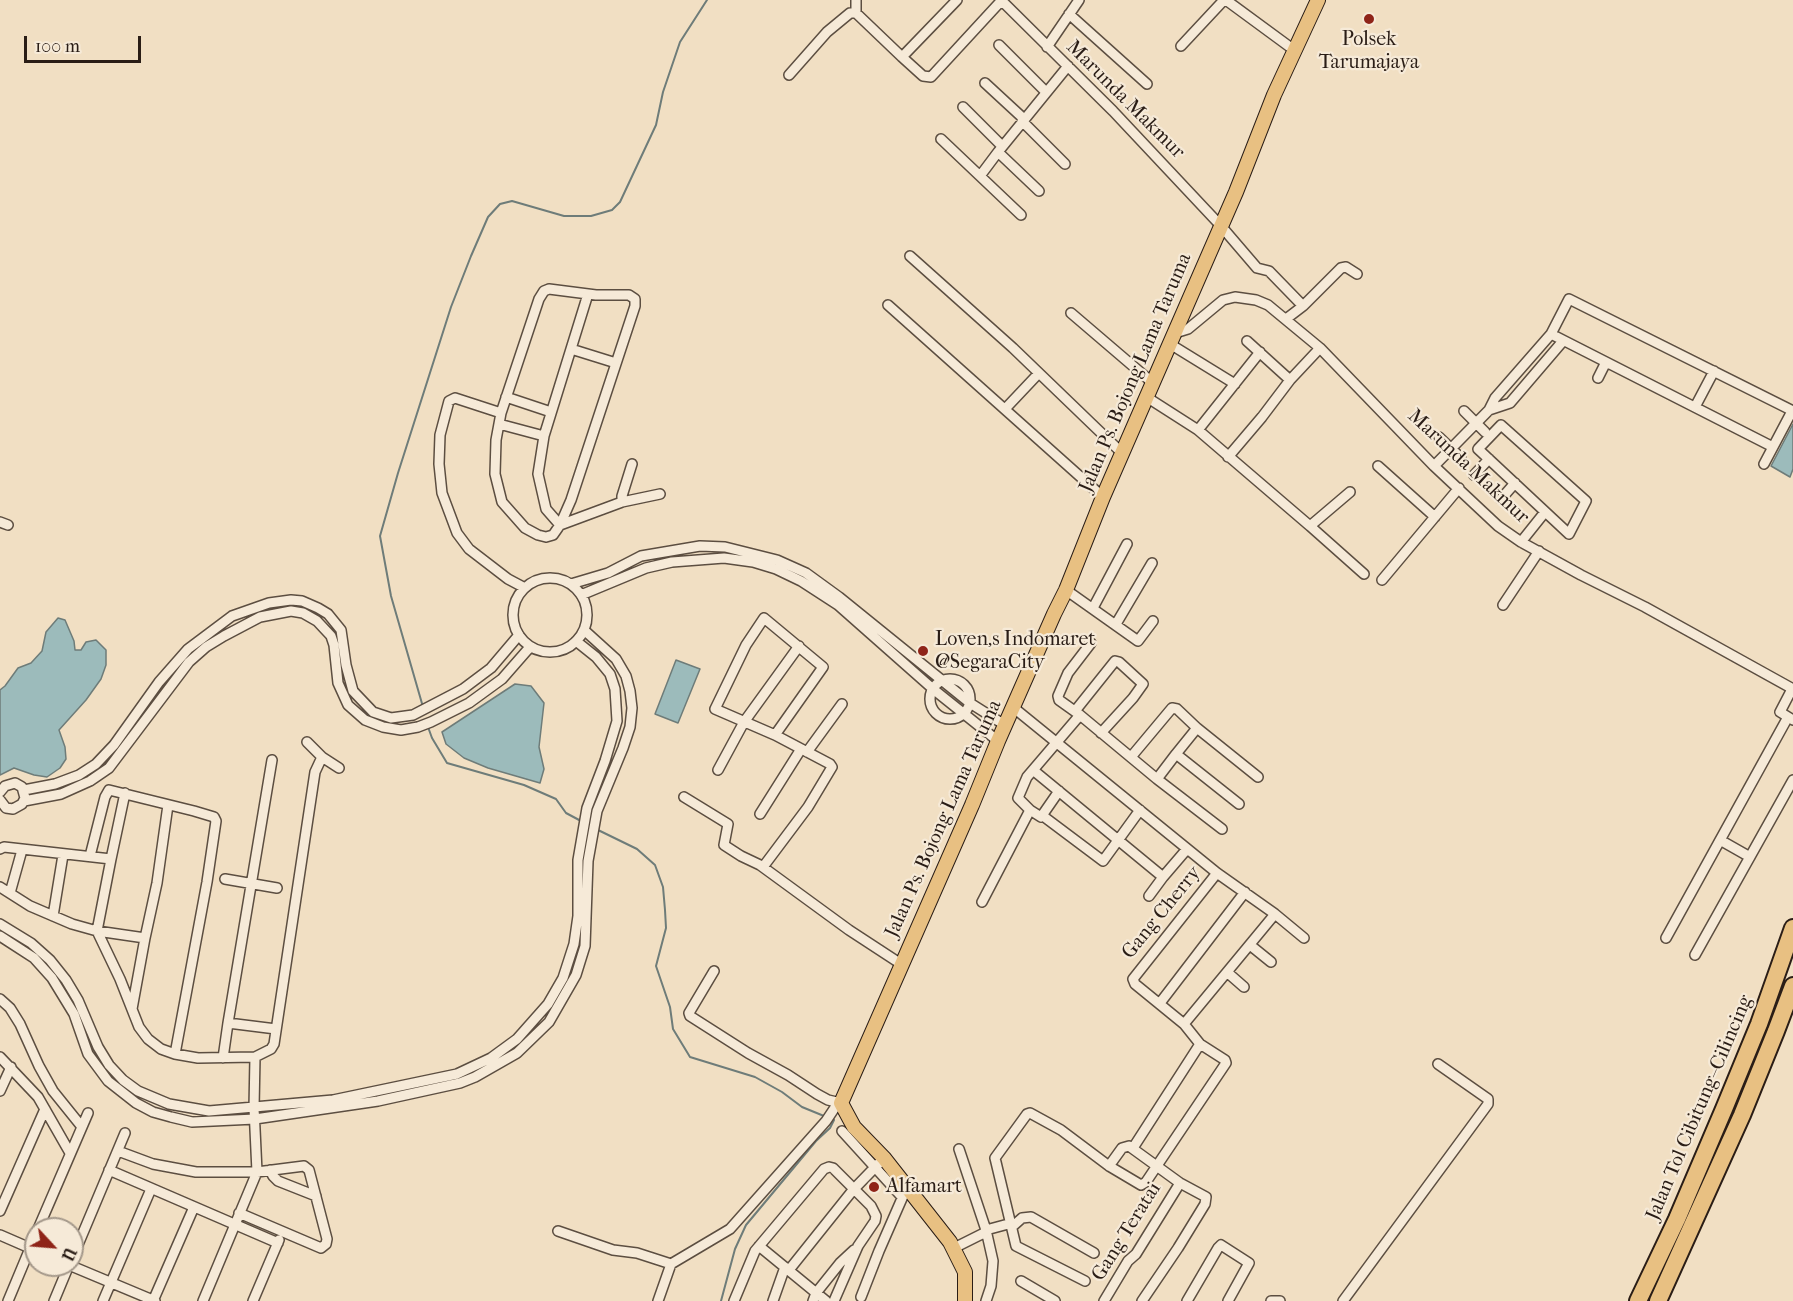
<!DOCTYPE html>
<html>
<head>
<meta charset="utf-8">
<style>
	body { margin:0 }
	#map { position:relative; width:1793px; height:1301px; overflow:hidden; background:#f1dfc3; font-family:"IM FELL French Canon",serif }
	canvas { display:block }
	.north { position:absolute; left:24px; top:1217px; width:60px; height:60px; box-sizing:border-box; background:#f6ead8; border:2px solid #a4988a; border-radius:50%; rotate:116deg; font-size:16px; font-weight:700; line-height:24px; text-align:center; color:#2a1d16 }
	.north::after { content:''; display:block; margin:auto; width:21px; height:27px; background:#8f2418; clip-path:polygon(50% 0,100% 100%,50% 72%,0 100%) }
	.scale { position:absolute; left:24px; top:36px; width:117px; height:27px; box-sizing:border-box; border:3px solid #2a1d16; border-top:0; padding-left:8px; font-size:18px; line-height:21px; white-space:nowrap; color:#2a1d16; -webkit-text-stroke:4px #f6ead8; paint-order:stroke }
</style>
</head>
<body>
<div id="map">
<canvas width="1793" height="1301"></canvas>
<div class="north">U</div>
<div class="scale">100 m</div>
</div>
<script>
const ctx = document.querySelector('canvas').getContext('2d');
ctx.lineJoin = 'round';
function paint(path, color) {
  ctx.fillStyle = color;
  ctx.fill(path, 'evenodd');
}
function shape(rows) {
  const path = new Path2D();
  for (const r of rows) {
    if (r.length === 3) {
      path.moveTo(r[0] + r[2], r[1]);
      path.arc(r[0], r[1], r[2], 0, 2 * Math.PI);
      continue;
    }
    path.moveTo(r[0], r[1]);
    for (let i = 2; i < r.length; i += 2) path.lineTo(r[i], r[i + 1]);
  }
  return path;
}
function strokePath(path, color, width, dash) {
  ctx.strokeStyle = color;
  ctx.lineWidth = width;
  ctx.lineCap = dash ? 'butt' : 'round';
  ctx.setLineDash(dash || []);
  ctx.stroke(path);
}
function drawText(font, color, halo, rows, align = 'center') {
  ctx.font = font + ' "IM FELL French Canon",serif';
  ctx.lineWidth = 4.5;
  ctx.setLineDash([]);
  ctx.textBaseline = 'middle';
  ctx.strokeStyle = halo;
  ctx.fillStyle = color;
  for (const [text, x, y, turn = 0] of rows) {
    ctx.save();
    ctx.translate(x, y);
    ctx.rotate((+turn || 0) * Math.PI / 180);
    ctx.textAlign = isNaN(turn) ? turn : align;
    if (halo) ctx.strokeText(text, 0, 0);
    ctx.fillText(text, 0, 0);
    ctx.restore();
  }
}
const water = shape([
	[1793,424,1793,469,1790,477,1771,466,1793,424],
	[58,618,65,620,74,641,75,650,81,650,86,642,96,640,106,650,106,665,101,679,86,700,59,730,65,747,66,759,60,768,47,777,34,775,14,768,0,775,0,690,5,686,18,668,31,663,42,651,46,632,58,618],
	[676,660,700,669,678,723,655,714,676,660],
	[515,684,531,686,544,703,539,747,544,769,540,783,488,768,464,758,446,744,442,732,515,684]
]);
paint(water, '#9cbbbb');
strokePath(water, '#6e7c79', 1.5);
strokePath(shape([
	[423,707,391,596,380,536,398,473,451,307,471,256,488,217,500,204,512,201,564,216,591,216,612,210,620,202,656,125,663,92,680,42,707,0],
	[428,727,432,738,447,763,524,785,556,799,566,813,581,821],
	[596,829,637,849,655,865,663,887,665,910,666,928,656,966,670,1007,673,1029,690,1057,755,1077,782,1092,802,1107,824,1116],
	[721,1301,735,1249,746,1225,816,1141,830,1128,834,1120,830,1118]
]), '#6e7c79', 2);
const minor = shape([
	[1001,0,1113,111,1221,226,1257,268,1269,271,1303,306],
	[1226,0,1294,50],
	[856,13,856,0],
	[1069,14,1147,84],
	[999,45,1046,92],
	[1181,46,1224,0],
	[1047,47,1079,0],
	[902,57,923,76,931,77,1002,0],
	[789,75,827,32,850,13,856,13,902,57,957,0],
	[985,83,1024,119],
	[963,107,1002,146],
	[1022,121,1065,164],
	[941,139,1021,215],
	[980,176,998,152],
	[1039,191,998,152,1068,66],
	[910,256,1013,348,1123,454],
	[549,289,596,295,629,295,635,299,635,306,571,500,560,525,553,535,546,537,538,535,525,528,502,502,495,474,496,440,501,413,539,299,544,291,549,289],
	[588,294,544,436,538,474,546,509,560,525,622,502,660,494],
	[888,305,1103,497],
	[1071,313,1154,384],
	[1286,319,1303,306,1341,268,1346,267,1357,274],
	[1175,333,1188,329,1223,300,1235,297,1256,300,1268,305,1320,348,1434,466,1498,526,1521,542,1581,575,1645,607,1793,689],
	[1551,334,1773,447],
	[1247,341,1290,380],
	[1170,344,1235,384],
	[571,349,616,363],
	[1598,378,1606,362],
	[506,397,551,412],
	[1148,398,1198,430,1310,526,1350,492],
	[1695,407,1714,371],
	[1005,409,1039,373],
	[1489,410,1510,403,1563,341],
	[1464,411,1485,432],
	[501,413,455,398,449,401,440,435,439,464,442,493,457,533,469,549,508,579,525,588],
	[499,424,544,436],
	[1501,425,1586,501,1569,534,1478,449,1501,425],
	[1198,430,1260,352],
	[1439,437,1461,458],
	[1228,457,1262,417,1290,380,1320,348],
	[1764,464,1792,411],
	[1378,466,1435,517],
	[1434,466,1489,410,1495,398,1551,334,1569,299,1793,411],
	[1474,475,1489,459],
	[1501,499,1515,483],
	[622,502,622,496,632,464],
	[0,522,8,525],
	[1310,526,1364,574],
	[1521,542,1545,512],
	[550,615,37],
	[1382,580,1459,488],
	[571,584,608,573,641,556,700,546,725,547,777,560,806,573,839,597,970,703,1000,722,1006,724],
	[1066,590,1138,641,1153,621],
	[581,595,646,568,672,562,724,558,753,562,776,569,801,581,838,605,933,689,998,741],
	[1503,605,1539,551],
	[1093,608,1127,544],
	[1116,624,1152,563],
	[1091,643,1068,673,1058,696,1059,700,1080,715,1157,779,1222,829],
	[950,699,20],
	[1792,689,1780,712,1793,720],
	[1014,708,1217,873,1275,914,1304,938],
	[1075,711,1115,661,1119,662,1143,684,1133,698,1101,733],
	[807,752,842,704],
	[1176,754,1197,728,1258,777],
	[322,757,339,768],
	[1131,757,1172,708,1177,709,1197,728],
	[718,770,744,722,799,646],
	[1033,770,1163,877,1187,849],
	[1157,779,1176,754,1239,804],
	[24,790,55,784,79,775,96,764,114,745,159,682,188,649,232,616,269,603,291,600,302,601,318,608,328,614,341,630,346,665,353,691,373,712,391,718,413,715,463,689,491,668,519,635],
	[1059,791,1041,817,1030,810,1018,798,1027,777,1080,715],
	[0,792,5,786,15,783,22,787,25,798,22,804,13,809,6,808,0,800],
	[684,797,728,824,724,845,741,856,760,865,849,930,901,964],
	[24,801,61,794,90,781,109,768,189,662,206,647,224,636,260,617,291,611,303,613,317,621,331,636,334,645,338,683,348,705,365,720,383,727,401,730,418,727,431,722,469,703,502,679,530,647],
	[760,814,801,749],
	[1043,816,1103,861,1140,810],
	[1720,840,1750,857],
	[0,849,4,847,111,859,97,931,120,979,139,1027,148,1039,161,1049,175,1054,198,1058,255,1057],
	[90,856,105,797,109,790,194,811,214,817,216,821,207,882,175,1054],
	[111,859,125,793],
	[763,867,808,807,832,767,830,764,775,735,715,709,746,645,764,618,823,667,775,735],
	[225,879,277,888],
	[0,887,30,906,72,924,97,931,145,938],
	[10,893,22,850],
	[1149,896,1163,877],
	[982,902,1030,810],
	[53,916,63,855],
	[0,924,31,943,50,960,66,980,78,1000,98,1047,109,1065,123,1080,138,1091,169,1104,209,1111,333,1100,457,1074,491,1058,517,1039,548,1004,563,978,574,944,578,916,578,860,587,808,605,761,617,721,615,689,610,674,596,657,576,641],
	[0,936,34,958,52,978,74,1014,88,1054,108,1081,136,1103,153,1112,171,1117,192,1122,255,1119,378,1101,460,1083,475,1077,517,1053,549,1022,576,975,585,946,588,861,597,811,623,748,630,727,632,708,630,691,626,676,616,659,584,630],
	[1666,938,1788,717],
	[1250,945,1271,962],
	[1695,955,1793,780],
	[714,971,689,1013,690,1016,748,1053,788,1075,817,1094,828,1100,841,1103],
	[1228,973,1244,987],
	[0,999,10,1008,20,1024,39,1066,53,1091,82,1127],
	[1160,1003,1245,892],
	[132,1009,145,938,157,883,168,805],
	[228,1023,272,760],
	[1184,1024,1275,914],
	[0,1057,38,1097,70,1153],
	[223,1058,228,1023,276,1029],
	[0,1091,11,1067],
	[842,1131,902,1197],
	[1133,1148,1200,1044],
	[959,1149,986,1230,1012,1223],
	[118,1151,153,1164,196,1172,257,1172,304,1166,309,1170,327,1239,326,1244,321,1248,239,1213],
	[1109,1166,1122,1148,1129,1146,1180,1183,1206,1197,1205,1204,1178,1248,1142,1301],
	[109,1170,278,1243],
	[270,1170,273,1176,278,1181,316,1196],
	[0,1211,45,1109],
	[1013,1226,1022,1218,1031,1217,1094,1253],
	[38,1229,88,1113],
	[558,1231,613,1250,637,1253,671,1264,730,1229,826,1121,838,1103],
	[0,1235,30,1248],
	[759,1246,826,1301],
	[954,1248,986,1232],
	[72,1259,125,1133],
	[69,1265,155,1301],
	[789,1270,853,1190,884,1158],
	[1021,1281,1055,1301],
	[1085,1281,1016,1246,995,1158,1027,1114,1030,1113,1061,1130,1109,1166,1141,1185,1146,1182,1226,1063,1225,1060,1200,1044,1184,1024,1135,984,1133,979,1217,873],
	[861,1297,879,1251,907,1187],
	[8,1301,36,1234],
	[54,1301,69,1265],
	[103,1301,151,1189],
	[153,1301,194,1207],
	[203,1301,257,1172,254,1108,255,1057,271,1049,274,1044,315,772,322,757,307,742],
	[253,1301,279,1240],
	[658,1301,671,1264],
	[734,1301,755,1251,824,1169,829,1167,833,1168,871,1206,876,1216,875,1221,858,1246,834,1301],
	[773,1301,785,1267],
	[813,1301,816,1293,840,1263,854,1250],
	[986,1301,991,1286,993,1261,986,1230],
	[1104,1301,1128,1261,1136,1254,1180,1183],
	[1187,1301,1218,1248,1221,1245,1249,1263,1228,1301],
	[1271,1301,1280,1301],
	[1343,1301,1488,1104,1488,1099,1438,1064]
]);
const primary = shape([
	[965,1301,965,1272,950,1242,884,1158,854,1127,841,1103,972,805,998,741,1054,614,1066,590,1103,497,1236,192,1274,95,1318,0]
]);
const motorway = shape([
	[1638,1301,1677,1219,1724,1109,1759,1024,1793,928],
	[1658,1301,1742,1115,1776,1031,1793,986]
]);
strokePath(minor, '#5c4e41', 12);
strokePath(primary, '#2a1d16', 16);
strokePath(motorway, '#2a1d16', 20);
strokePath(minor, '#f6ead8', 9);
strokePath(primary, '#e8c082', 14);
strokePath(motorway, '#e8c082', 16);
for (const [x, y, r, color] of [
	[1369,19,6,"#8f2418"],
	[923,651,6,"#8f2418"],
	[874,1187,6,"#8f2418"]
]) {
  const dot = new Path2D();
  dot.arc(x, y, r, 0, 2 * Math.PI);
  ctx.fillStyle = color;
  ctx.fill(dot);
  strokePath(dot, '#f6ead8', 2);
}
drawText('20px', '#2a1d16', '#f6ead8', [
	["Polsek",1369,40,"center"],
	["Tarumajaya",1369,63,"center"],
	["Loven,s Indomaret",935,640],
	["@SegaraCity",935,663],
	["Alfamart",886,1187]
], 'left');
drawText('20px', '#2a1d16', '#f6ead8', [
	["Marunda Makmur",1125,100,45],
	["Jalan Ps. Bojong Lama Taruma",1136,373,-67],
	["Marunda Makmur",1468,467,43],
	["Jalan Ps. Bojong Lama Taruma",944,819,-66],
	["Gang Cherry",1162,913,-51],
	["Jalan Tol Cibitung–Cilincing",1700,1108,-67],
	["Gang Teratai",1127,1232,-58]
]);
</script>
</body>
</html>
